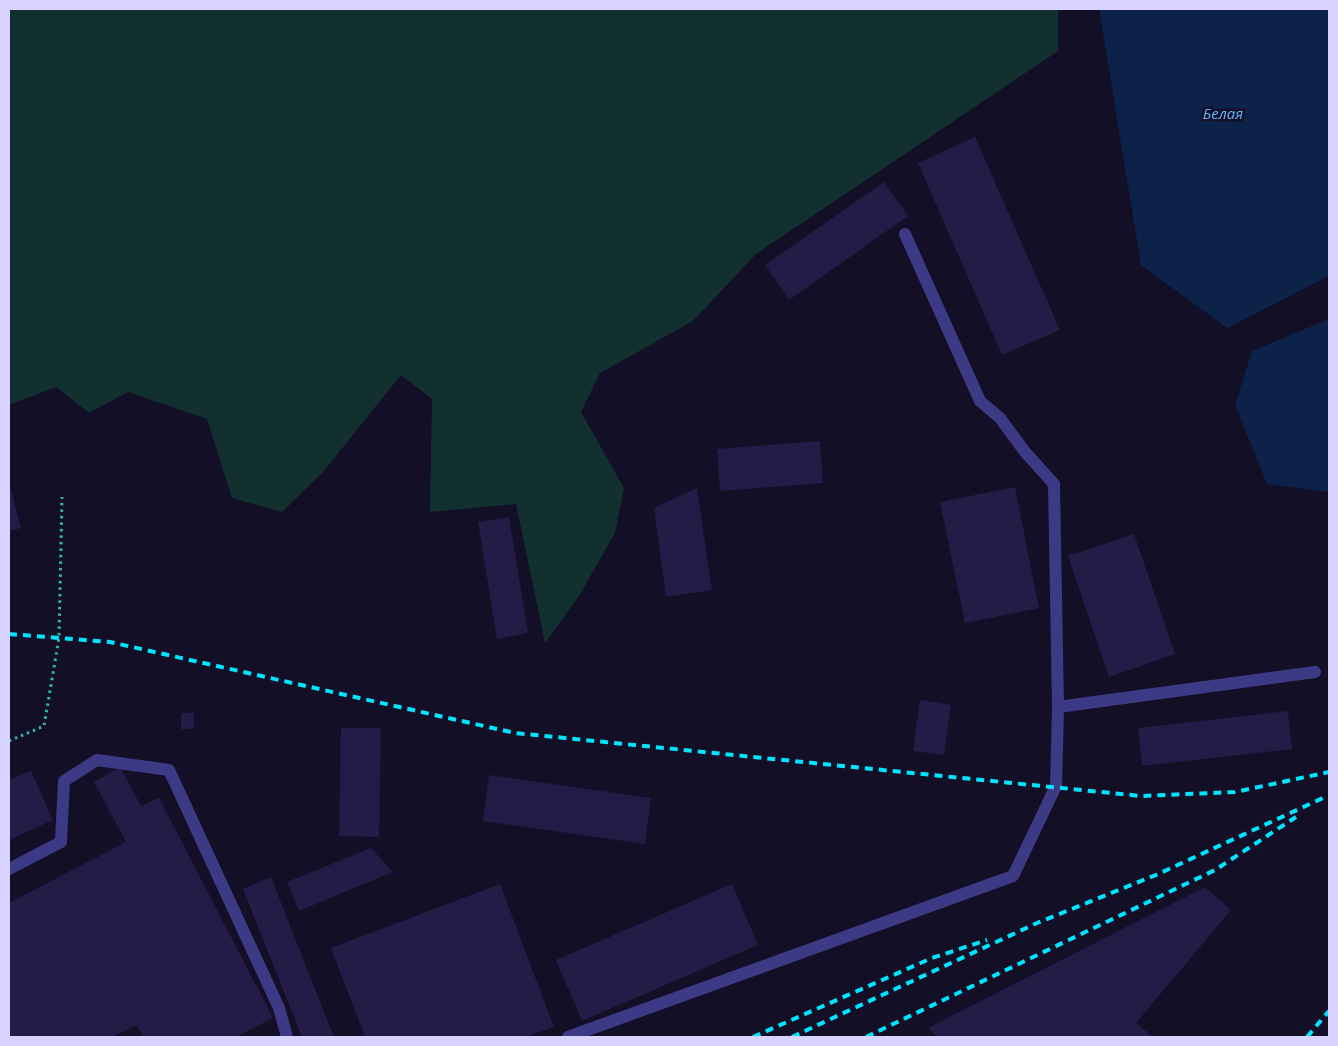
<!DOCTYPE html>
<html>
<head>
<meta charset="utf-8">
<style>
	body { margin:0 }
	#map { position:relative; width:1338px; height:1046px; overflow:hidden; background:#130f26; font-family:"Open Sans",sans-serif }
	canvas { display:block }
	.frame { position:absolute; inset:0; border:10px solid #d9d4ff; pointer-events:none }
</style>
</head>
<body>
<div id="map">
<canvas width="1338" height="1046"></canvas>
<div class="frame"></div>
</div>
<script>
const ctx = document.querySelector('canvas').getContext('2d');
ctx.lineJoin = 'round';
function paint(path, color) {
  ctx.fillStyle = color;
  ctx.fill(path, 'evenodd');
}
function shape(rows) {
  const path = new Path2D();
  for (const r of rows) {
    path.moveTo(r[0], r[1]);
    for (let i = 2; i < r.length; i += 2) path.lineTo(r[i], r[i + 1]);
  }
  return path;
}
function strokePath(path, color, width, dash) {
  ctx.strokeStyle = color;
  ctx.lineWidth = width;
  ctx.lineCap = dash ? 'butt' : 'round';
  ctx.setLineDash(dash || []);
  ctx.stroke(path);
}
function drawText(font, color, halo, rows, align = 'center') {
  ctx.font = font + ' "Open Sans",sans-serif';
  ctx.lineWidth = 5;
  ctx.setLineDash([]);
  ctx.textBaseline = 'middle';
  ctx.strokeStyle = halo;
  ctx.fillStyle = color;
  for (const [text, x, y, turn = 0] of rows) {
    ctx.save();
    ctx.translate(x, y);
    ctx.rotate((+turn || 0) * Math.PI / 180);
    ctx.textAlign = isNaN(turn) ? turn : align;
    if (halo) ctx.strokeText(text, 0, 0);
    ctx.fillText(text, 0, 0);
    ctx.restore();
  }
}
paint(shape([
	[9,9,1058,9,1058,51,756,254,693,321,600,373,581,412,624,488,615,533,579,596,545,643,516,504,430,512,432,399,401,375,323,472,282,512,232,498,207,419,128,392,89,413,56,387,9,405]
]), '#12302f');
paint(shape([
	[1099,9,1329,9,1329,276,1227,328,1141,265],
	[1329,319,1329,492,1267,484,1235,405,1252,351]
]), '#0c2248');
paint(shape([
	[975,137,1060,330,1002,355,918,163],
	[884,182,908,216,789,300,765,265],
	[820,441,823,483,720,491,717,449],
	[9,483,21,528,9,531],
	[1015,487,1039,608,965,623,940,502],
	[697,488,712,590,666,597,654,508],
	[509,517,528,633,497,639,478,522],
	[1134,534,1175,654,1109,677,1068,556],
	[920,700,951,705,944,755,913,751],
	[1288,711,1292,749,1142,766,1138,728],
	[181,713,194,713,194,729,181,729],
	[341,728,381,728,379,837,339,836],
	[120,767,141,806,159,798,273,1018,236,1037,143,1037,137,1025,112,1037,9,1037,9,903,126,842,94,782],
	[31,771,53,820,9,840,9,780],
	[489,775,651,798,645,844,483,821],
	[371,848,393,872,299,911,287,882],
	[271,877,334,1037,302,1037,243,889],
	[500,884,554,1027,525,1037,365,1037,331,948],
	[732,884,758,945,582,1021,556,960],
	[1205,887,1231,910,1136,1023,1153,1037,938,1037,928,1028]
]), '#241b47');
strokePath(shape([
	[9,741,44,726,59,638,62,497]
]), '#2fb8b0', 3, [2.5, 4]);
strokePath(shape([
	[905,234,980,401,1000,418,1025,452,1054,484,1058,707],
	[9,869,61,842,64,781,97,760,169,770,279,1008,287,1037],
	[568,1037,1013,876,1056,786,1058,707,1315,672]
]), '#3d3a85', 12);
strokePath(shape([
	[9,634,110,642,515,733,1141,796,1235,792,1329,772],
	[753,1037,932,958,987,940],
	[792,1037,1037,923,1156,875,1325,797],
	[866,1037,1215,870,1296,817],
	[1307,1037,1329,1011]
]), '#00e5ff', 4, [8, 6]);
drawText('italic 15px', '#62b6ff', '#130f26', [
	["Белая",1223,115]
]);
</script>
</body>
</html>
